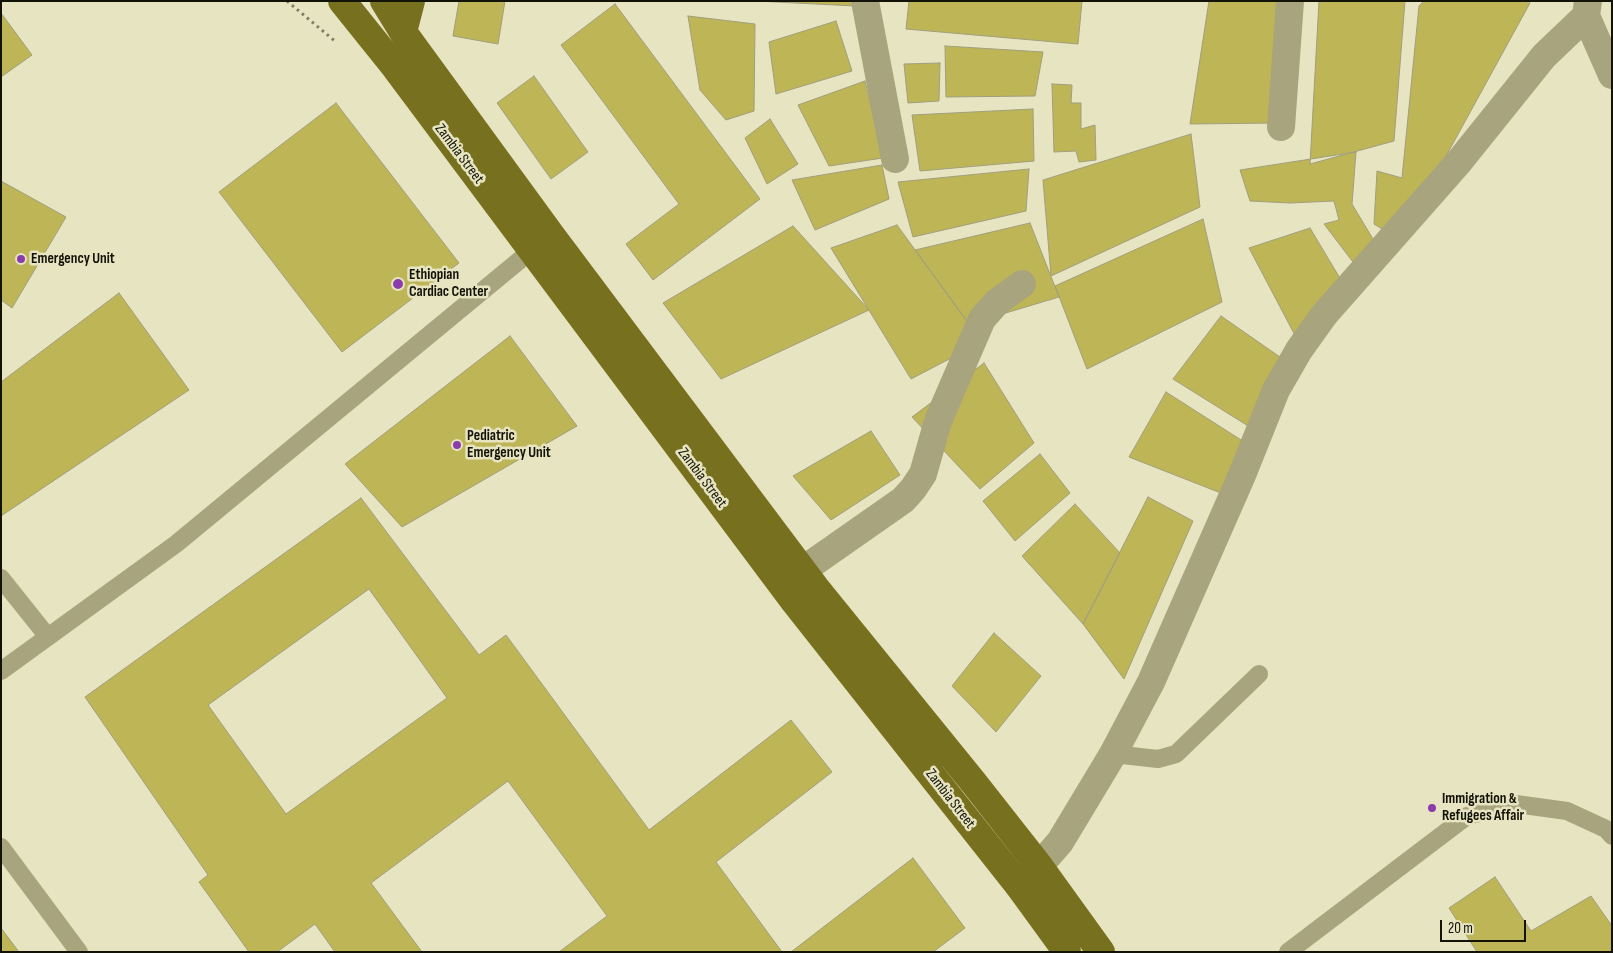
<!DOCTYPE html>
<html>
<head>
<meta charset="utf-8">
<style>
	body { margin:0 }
	#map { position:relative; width:1613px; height:953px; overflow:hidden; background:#e6e4c1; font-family:"Sofia Sans Condensed",sans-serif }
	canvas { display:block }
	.frame { position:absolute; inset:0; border:2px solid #131206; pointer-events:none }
	.scale { position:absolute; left:1440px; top:920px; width:86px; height:22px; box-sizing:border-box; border:2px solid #131206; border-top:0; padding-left:6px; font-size:15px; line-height:18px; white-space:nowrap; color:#131206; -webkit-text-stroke:4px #e6e4c1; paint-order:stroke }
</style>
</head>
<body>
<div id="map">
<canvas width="1613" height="953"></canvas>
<div class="frame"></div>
<div class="scale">20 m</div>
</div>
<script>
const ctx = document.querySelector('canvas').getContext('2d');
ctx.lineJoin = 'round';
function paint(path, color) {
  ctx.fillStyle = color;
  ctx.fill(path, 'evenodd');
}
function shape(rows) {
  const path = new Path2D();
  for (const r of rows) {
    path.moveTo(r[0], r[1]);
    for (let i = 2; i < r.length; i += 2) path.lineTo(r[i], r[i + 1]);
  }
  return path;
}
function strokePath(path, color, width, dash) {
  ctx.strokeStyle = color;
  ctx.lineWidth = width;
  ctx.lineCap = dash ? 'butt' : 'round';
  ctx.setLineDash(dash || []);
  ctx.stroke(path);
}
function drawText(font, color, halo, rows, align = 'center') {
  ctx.font = font + ' "Sofia Sans Condensed",sans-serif';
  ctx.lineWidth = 5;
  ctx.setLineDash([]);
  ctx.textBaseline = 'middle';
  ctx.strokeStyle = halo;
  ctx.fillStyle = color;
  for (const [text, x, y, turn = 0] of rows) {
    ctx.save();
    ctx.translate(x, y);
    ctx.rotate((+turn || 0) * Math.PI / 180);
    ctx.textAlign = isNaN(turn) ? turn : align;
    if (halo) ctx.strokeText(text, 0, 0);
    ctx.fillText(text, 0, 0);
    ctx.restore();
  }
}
const building = shape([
	[459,1,505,1,498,44,453,36,459,1],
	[756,1,854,1,855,6,756,1],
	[909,1,1082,1,1078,44,906,29,909,1],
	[1209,1,1291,1,1276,123,1190,124,1209,1],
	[1319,1,1405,1,1394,141,1310,164,1319,1],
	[1424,1,1528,1,1530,3,1400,240,1374,224,1377,171,1402,178,1419,6,1424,1],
	[615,4,760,199,653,280,626,244,679,204,561,45,615,4],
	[1,13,32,55,1,77,1,13],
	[688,16,755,24,754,111,726,120,700,90,688,16],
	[836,21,852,71,776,94,769,42,836,21],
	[945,46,1043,52,1035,96,946,97,945,46],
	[940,63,939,101,908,103,904,64,940,63],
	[534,76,588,152,551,179,497,103,534,76],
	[865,81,883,158,829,166,798,105,865,81],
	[1052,84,1072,85,1071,103,1081,103,1081,129,1095,125,1096,160,1079,162,1076,151,1054,152,1052,84],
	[336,103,459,263,342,352,219,192,336,103],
	[1033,109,1034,161,920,171,912,115,1033,109],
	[770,119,798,164,767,184,745,138,770,119],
	[1191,134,1200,207,1051,276,1043,180,1191,134],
	[1356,152,1352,204,1382,254,1359,270,1324,224,1339,220,1334,201,1290,203,1250,201,1240,170,1356,152],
	[882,165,889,199,815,230,792,180,882,165],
	[1029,169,1026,211,913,237,898,182,1029,169],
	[1,181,66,217,12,308,1,300,1,181],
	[1203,219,1222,302,1087,369,1055,286,1203,219],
	[1030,223,1059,297,969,324,915,250,1030,223],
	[897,225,982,342,911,379,831,248,897,225],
	[793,226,869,310,721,379,663,303,793,226],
	[1310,228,1347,290,1298,341,1249,248,1310,228],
	[119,293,189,390,1,516,1,382,119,293],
	[1221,316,1280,357,1253,429,1173,379,1221,316],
	[510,336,577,426,402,527,345,464,510,336],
	[984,363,1034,443,980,489,912,417,984,363],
	[1166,392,1249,445,1226,495,1129,457,1166,392],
	[871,431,900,475,831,520,793,476,871,431],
	[1040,454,1070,493,1015,541,983,501,1040,454],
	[1148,497,1193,521,1124,679,1083,624,1148,497],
	[361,498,479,655,506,635,649,830,791,720,832,772,716,862,782,952,559,952,607,916,508,781,371,883,422,952,335,952,315,924,277,952,249,952,199,882,208,875,85,697,361,498],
	[369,589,447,698,286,814,208,705,369,589],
	[1075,504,1120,553,1083,624,1022,556,1075,504],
	[994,633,1041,676,996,732,952,686,994,633],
	[913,858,965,928,933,952,791,952,913,858],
	[1495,877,1531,931,1591,896,1612,926,1612,952,1477,952,1449,908,1495,877],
	[1,928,19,952,1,952,1,928]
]);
paint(building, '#beb556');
strokePath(building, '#a09e7d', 1);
strokePath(shape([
	[287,1,336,42]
]), '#7d7c64', 3, [2.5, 4]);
strokePath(shape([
	[1,578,48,637],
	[1,671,176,544,532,250],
	[1113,754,1158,759,1176,754,1259,674],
	[1,847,79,952],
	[1288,952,1467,816,1516,804,1567,811,1606,829,1612,836]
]), '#a7a47e', 18);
strokePath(shape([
	[865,1,895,159],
	[1588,1,1586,16,1612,75],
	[1281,127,1290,1],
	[783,584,903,500,913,489,923,474,938,421,982,319,997,302,1022,284],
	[1019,886,1039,866,1060,842,1113,754,1151,682,1242,475,1276,390,1299,350,1324,315,1458,163,1544,56,1586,16]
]), '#a7a47e', 28);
strokePath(shape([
	[342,1,395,67,794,601,1019,886,1067,952],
	[384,1,403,32,551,235,815,587,974,783,1039,866,1101,952],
	[403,32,411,1]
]), '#77701e', 28);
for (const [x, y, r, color] of [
	[21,259,5,"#8a3cac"],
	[398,284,6,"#8a3cac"],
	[457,445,5,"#8a3cac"],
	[1432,808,5,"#8a3cac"]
]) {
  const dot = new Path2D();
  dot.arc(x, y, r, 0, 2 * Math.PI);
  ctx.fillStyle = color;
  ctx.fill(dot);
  strokePath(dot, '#e6e4c1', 2);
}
drawText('15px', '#131206', '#e6e4c1', [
	["Zambia Street",459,154,53],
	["Zambia Street",702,478,53],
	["Zambia Street",950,799,52]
]);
drawText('bold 15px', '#131206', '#e6e4c1', [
	["Emergency Unit",31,259],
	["Ethiopian",409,275],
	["Cardiac Center",409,292],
	["Pediatric",467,436],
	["Emergency Unit",467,453],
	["Immigration &",1442,799],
	["Refugees Affair",1442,816]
], 'left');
</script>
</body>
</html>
